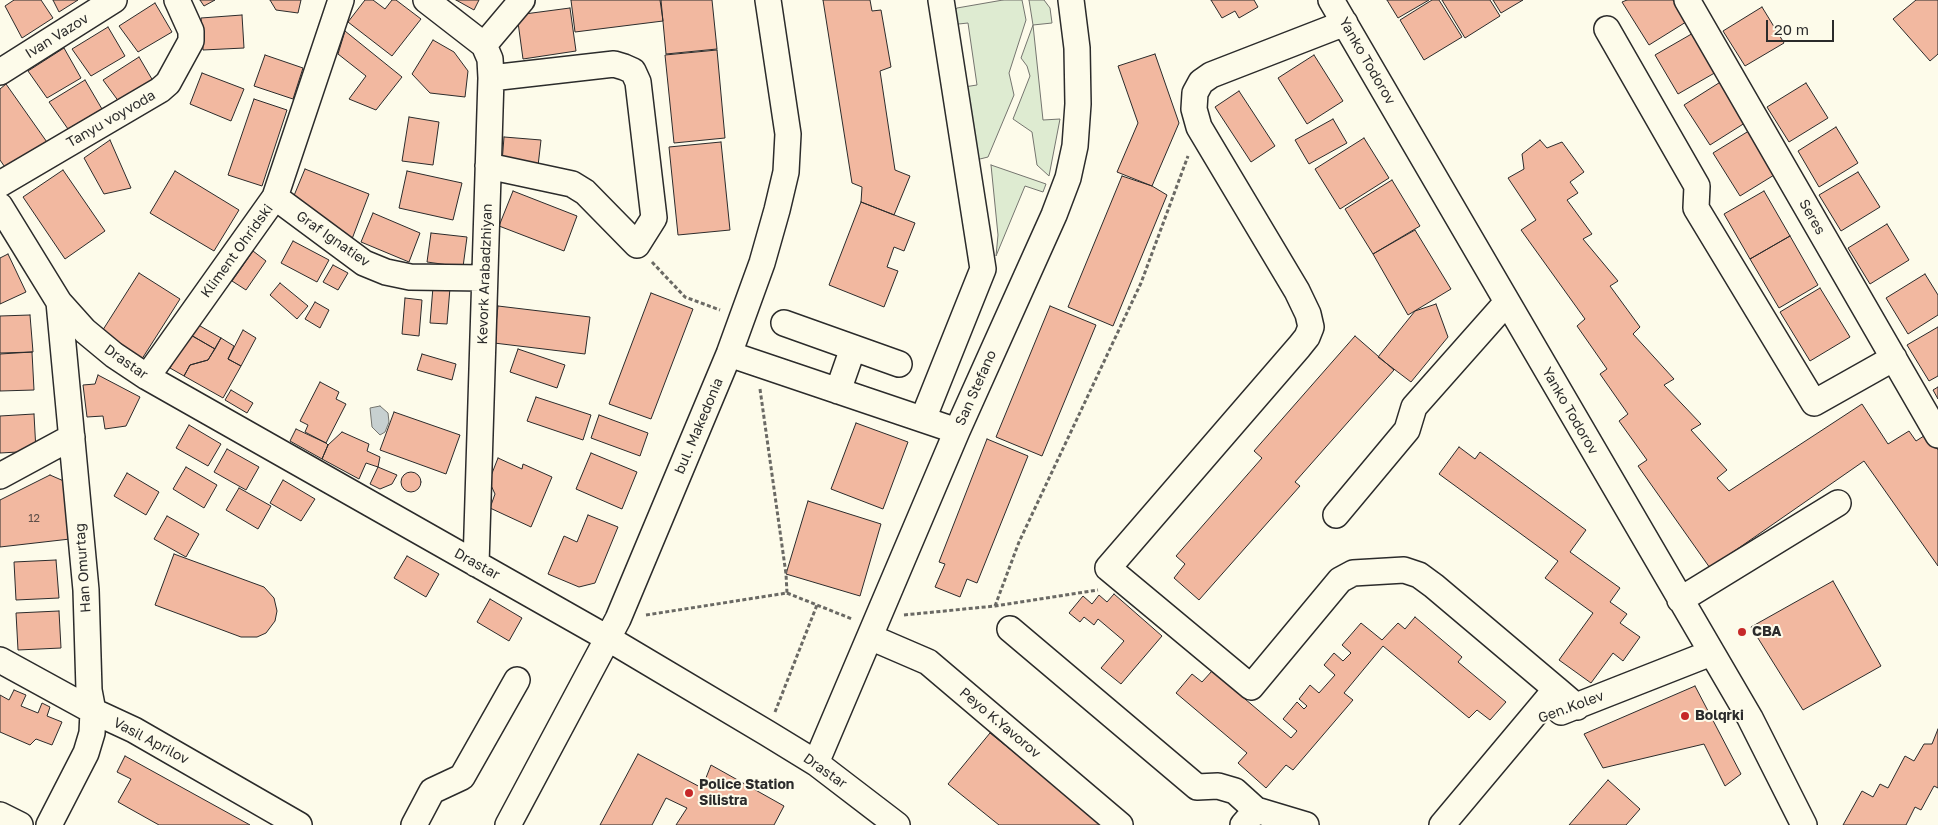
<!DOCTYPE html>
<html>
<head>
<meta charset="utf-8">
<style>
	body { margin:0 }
	#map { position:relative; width:1938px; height:825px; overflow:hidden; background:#fdfbea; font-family:"Golos Text",sans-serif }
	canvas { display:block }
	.scale { position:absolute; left:1766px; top:20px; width:68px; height:22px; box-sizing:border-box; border:2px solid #2b2b2b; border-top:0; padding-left:6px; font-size:15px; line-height:18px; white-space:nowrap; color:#2b2b2b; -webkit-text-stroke:4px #fdfbea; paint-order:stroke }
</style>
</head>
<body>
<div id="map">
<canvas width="1938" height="825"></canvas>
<div class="scale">20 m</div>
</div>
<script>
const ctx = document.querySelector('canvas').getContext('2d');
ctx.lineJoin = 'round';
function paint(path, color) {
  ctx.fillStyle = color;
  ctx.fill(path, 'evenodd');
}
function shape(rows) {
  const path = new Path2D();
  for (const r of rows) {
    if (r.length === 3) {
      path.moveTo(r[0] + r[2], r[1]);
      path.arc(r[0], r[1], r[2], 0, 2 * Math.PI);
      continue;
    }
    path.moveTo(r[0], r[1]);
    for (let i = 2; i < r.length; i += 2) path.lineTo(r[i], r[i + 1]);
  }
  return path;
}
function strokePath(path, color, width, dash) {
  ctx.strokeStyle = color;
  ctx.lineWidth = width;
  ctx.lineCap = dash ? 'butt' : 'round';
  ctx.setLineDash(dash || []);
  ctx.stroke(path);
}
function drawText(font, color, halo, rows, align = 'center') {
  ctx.font = font + ' "Golos Text",sans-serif';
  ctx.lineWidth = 4;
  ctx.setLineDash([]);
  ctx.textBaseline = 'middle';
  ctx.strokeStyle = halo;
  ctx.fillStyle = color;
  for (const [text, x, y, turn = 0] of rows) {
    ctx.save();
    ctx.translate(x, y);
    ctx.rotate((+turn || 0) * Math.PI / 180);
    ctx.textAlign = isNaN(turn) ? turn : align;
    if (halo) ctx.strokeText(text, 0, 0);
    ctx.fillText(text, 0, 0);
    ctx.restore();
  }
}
const green = shape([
	[1003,0,1022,0,1026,20,1009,73,1014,95,988,157,976,160,964,87,977,85,968,23,949,25,951,15,957,8,1003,0],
	[1029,0,1044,0,1050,8,1052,23,1033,25,1043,120,1060,119,1049,176,1037,165,1032,132,1013,119,1030,76,1027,66,1021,58,1033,25,1029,0],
	[991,165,1046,184,1043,192,1025,186,996,256,998,235,991,165]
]);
paint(green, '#deebd1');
strokePath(green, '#74746e', 1);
const water = shape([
	[380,406,388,413,389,422,385,432,380,435,372,427,370,408,380,406]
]);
paint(water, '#c7d0d0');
strokePath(water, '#74746e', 1);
const building = shape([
	[14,0,41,0,53,18,22,38,5,6,14,0],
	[53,0,78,0,59,12,53,0],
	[200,0,215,0,204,6,200,0],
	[270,0,301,0,298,13,276,10,270,0],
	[365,0,373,0,385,9,392,0,396,0,421,19,392,56,348,22,365,0],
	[456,0,479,0,474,10,456,0],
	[571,0,660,0,663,21,575,32,571,0],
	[661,0,712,0,717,49,666,54,661,0],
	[823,0,870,0,872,11,881,10,891,67,880,71,895,170,910,176,894,215,861,202,862,187,852,183,823,0],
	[1211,0,1254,0,1258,7,1239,18,1235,11,1222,18,1211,0],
	[1387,0,1429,0,1398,18,1387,0],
	[1432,0,1439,0,1462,37,1424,60,1400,20,1432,0],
	[1442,0,1490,0,1500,16,1465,38,1442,0],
	[1493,0,1523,0,1501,13,1493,0],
	[1627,0,1673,0,1686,22,1649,45,1622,2,1627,0],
	[1916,0,1938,0,1938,54,1930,61,1893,19,1916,0],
	[155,3,172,32,138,52,119,26,155,3],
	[1762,7,1784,43,1745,66,1723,31,1762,7],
	[570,8,576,51,523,59,517,15,570,8],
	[242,15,244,48,203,50,201,18,242,15],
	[108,27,125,56,91,76,72,49,108,27],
	[345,31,402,77,376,110,349,99,366,76,338,54,345,31],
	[1695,32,1718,71,1678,94,1655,55,1695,32],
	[433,40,454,52,468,71,465,97,430,93,412,74,433,40],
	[64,48,81,78,47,98,28,71,64,48],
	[717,50,725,138,674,143,665,55,717,50],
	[1155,54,1179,123,1152,186,1117,172,1138,123,1118,66,1155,54],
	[265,55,303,68,293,99,254,86,265,55],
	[1314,55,1343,101,1307,124,1278,78,1314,55],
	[139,57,156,86,122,106,103,80,139,57],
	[202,73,244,89,231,121,190,104,202,73],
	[85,80,102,109,68,129,49,102,85,80],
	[1722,81,1748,121,1710,145,1684,105,1722,81],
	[1806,83,1828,118,1789,142,1767,107,1806,83],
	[6,84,49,145,9,173,0,160,0,89,6,84],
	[1239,91,1275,146,1251,162,1215,107,1239,91],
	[254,99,287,110,262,186,228,175,254,99],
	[409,117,439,122,433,165,402,161,409,117],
	[1333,119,1347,143,1309,164,1295,140,1333,119],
	[1836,127,1858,163,1819,187,1798,151,1836,127],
	[1752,129,1779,172,1740,196,1713,153,1752,129],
	[504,137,541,140,538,166,502,163,504,137],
	[1364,138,1389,178,1340,209,1315,169,1364,138],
	[110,140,131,188,104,194,84,158,110,140],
	[1540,140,1547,148,1562,142,1584,172,1570,182,1578,193,1567,200,1592,234,1583,239,1618,281,1610,286,1640,327,1633,334,1674,379,1664,385,1701,424,1691,430,1727,470,1717,478,1729,491,1862,404,1888,444,1909,431,1916,441,1927,434,1938,450,1938,566,1864,461,1710,568,1638,466,1647,460,1619,421,1628,414,1600,374,1607,369,1577,326,1585,319,1521,230,1536,220,1508,178,1524,169,1522,154,1540,140],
	[721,142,730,230,678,235,669,147,721,142],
	[305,169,369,194,352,239,293,198,305,169],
	[63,170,105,231,65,259,23,197,63,170],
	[175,171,239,210,214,251,150,213,175,171],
	[407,171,462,183,453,220,399,208,407,171],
	[1858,172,1880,207,1841,231,1819,195,1858,172],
	[1122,176,1152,186,1167,195,1113,326,1068,307,1122,176],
	[1392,180,1420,226,1373,254,1345,209,1392,180],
	[513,191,577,216,564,251,499,226,513,191],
	[1764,191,1790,236,1750,259,1724,214,1764,191],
	[861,202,915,223,904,251,894,247,887,267,898,271,884,307,829,285,861,202],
	[373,213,420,233,409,262,361,242,373,213],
	[1887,224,1909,260,1870,284,1848,248,1887,224],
	[1415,230,1451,289,1408,315,1373,254,1415,230],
	[431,233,467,237,463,267,427,262,431,233],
	[1790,236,1818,285,1779,308,1750,259,1790,236],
	[293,241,329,260,317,282,281,263,293,241],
	[253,251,266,261,246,290,232,281,253,251],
	[8,254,26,292,0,304,0,258,8,254],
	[333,265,348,273,338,290,323,282,333,265],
	[139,273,180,299,140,362,99,336,139,273],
	[1925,274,1938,295,1938,315,1908,334,1886,298,1925,274],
	[280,283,308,306,297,319,270,295,280,283],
	[433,287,450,288,447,324,430,323,433,287],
	[1820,288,1850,337,1810,361,1780,312,1820,288],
	[651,293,693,309,651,419,609,404,651,293],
	[405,298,422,300,419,336,402,334,405,298],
	[315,302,329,310,320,328,305,319,315,302],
	[1436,304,1448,337,1411,382,1378,357,1415,311,1436,304],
	[498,306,590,317,585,354,494,343,498,306],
	[1050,306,1096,325,1042,456,996,437,1050,306],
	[30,315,33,352,0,353,0,316,30,315],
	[195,323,221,338,215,349,189,334,195,323],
	[1938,327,1938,376,1929,381,1907,345,1938,327],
	[243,330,256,338,241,366,228,359,243,330],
	[189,334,215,349,208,360,190,365,184,376,170,368,189,334],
	[1355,336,1394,370,1295,482,1300,486,1199,600,1174,578,1185,564,1176,556,1262,458,1254,451,1355,336],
	[221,338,234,346,228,359,241,366,223,398,184,376,190,365,208,360,221,338],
	[518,349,565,365,557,388,510,372,518,349],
	[32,352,34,390,0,391,0,354,32,352],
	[422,354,456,364,452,380,417,370,422,354],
	[98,375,140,397,126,426,105,429,103,416,87,417,83,385,95,384,98,375],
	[320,382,339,392,336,399,346,404,326,443,305,432,308,425,300,421,320,382],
	[1938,387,1938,399,1933,390,1938,387],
	[231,390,253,403,247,413,225,400,231,390],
	[536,397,591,415,583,440,527,421,536,397],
	[394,412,460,435,446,474,380,450,394,412],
	[34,414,36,451,0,453,0,416,34,414],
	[599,415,648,433,640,456,591,438,599,415],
	[856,423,908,442,883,509,831,489,856,423],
	[189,425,221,444,208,466,176,448,189,425],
	[296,429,326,443,328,445,322,459,290,441,296,429],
	[342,432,369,444,367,451,380,457,378,467,366,463,359,479,322,459,328,445,342,432],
	[987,439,1028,456,977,583,967,579,960,597,935,587,945,564,939,562,987,439],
	[1459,447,1475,459,1480,452,1586,530,1570,552,1620,588,1610,602,1627,614,1620,623,1640,637,1623,661,1613,653,1591,683,1559,660,1593,613,1545,578,1558,561,1439,474,1459,447],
	[227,449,259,467,246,490,214,472,227,449],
	[591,453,637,472,622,509,576,489,591,453],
	[498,458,522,469,523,464,552,477,531,527,490,508,495,494,489,481,498,458],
	[186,467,217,485,204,508,173,489,186,467],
	[378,467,397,475,392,484,380,489,370,484,378,467],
	[411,482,10],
	[127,473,159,492,146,515,114,496,127,473],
	[50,475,66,482,70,539,0,547,0,500,50,475],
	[283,480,315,499,301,521,270,503,283,480],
	[239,488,271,506,258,529,226,510,239,488],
	[808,501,881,524,860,596,786,574,808,501],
	[588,515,618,527,595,583,579,587,548,574,564,536,577,542,588,515],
	[167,516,199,534,186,557,154,539,167,516],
	[174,554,264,587,274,598,277,611,275,621,266,633,257,637,241,637,155,605,174,554],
	[407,556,439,574,426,597,394,578,407,556],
	[56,560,59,598,16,600,14,562,56,560],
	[1833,581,1881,666,1803,710,1751,627,1833,581],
	[1114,594,1162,636,1121,684,1101,668,1124,641,1098,619,1094,625,1084,617,1080,622,1069,613,1083,596,1092,604,1099,595,1107,602,1114,594],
	[490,599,522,618,509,641,477,622,490,599],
	[59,611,61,648,18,650,16,613,59,611],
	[1415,617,1462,657,1458,662,1506,702,1490,720,1477,710,1469,718,1383,646,1344,693,1353,700,1293,770,1286,765,1266,788,1238,763,1247,753,1176,693,1192,674,1202,682,1212,671,1291,738,1297,731,1283,719,1297,702,1304,709,1307,706,1299,699,1310,685,1319,693,1335,675,1324,665,1334,653,1343,661,1351,653,1342,645,1361,623,1382,640,1398,623,1405,629,1415,617],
	[1695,686,1741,774,1725,786,1704,744,1603,768,1584,734,1695,686],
	[14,690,26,695,21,706,38,713,42,703,50,707,47,716,62,722,52,745,36,739,30,745,0,732,0,695,9,700,14,690],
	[1938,729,1938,788,1934,786,1921,810,1915,807,1906,825,1843,825,1862,791,1873,797,1880,784,1888,788,1905,756,1914,761,1924,744,1932,744,1938,729],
	[990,733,1104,825,999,825,948,784,990,733],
	[638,754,702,788,711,765,784,806,774,825,676,825,687,808,666,798,652,825,600,825,638,754],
	[125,756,250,825,159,825,118,802,131,779,117,772,125,756],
	[1608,780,1640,809,1626,825,1569,825,1608,780]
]);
paint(building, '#f2b8a0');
strokePath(building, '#2b2b2b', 1);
const minor = shape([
	[426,0,484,45],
	[1331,0,1750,718,1804,825],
	[1687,0,1938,435],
	[1345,23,1211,75,1201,82,1195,93,1194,109,1199,127,1297,291,1308,314,1311,327,1307,337,1299,347,1108,568,1251,687,1340,580,1353,573,1404,570,1419,575,1434,586,1556,689],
	[1607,29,1697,186,1696,208,1814,403,1894,358],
	[0,72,114,0],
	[488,166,572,184,585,192,637,245,654,218,638,82,633,71,624,67,614,64,491,78],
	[0,184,160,90,168,83,191,41,191,31,177,0],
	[275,197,364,263,386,272,410,277,484,278],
	[0,206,59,302,85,331,114,355,147,377,609,639,767,733,816,763,897,825],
	[784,323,899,364],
	[729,354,957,431],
	[147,377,275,197,341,0],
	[838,391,853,348],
	[923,419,983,269,941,0],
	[0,476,72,437],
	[1336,515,1407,430,1414,407,1507,302],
	[476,564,491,78,490,59,484,45,522,0],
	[1680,600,1838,503],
	[1010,629,1197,787,1218,786,1235,791,1256,810],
	[870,637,928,662,1120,825],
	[0,660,93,711,134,730,299,825],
	[1561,712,1711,653],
	[816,763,957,431,1054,215,1068,178,1075,146,1078,104,1077,48,1071,0],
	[0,815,20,825],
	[49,825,86,753,92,733,93,711,89,690,86,590,59,302],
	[414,825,432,791,462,777,517,680],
	[508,825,618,619,729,354,762,263,777,210,786,172,788,134,768,0],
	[1243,825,1256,810,1306,825],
	[1442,825,1556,689,1577,707]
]);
strokePath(minor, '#2b2b2b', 28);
strokePath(shape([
	[652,262,685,297,720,310],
	[787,593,852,619],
	[995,606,1019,542,1141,283,1188,156],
	[646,615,787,593,786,574,760,389],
	[904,615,995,606,1098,590],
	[775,712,817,605]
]), '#6a6964', 3, [4, 2.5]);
strokePath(minor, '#fdfbea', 25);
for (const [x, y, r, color] of [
	[1742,632,5,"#c62828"],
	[1685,716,5,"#c62828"],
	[689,793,5,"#c62828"]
]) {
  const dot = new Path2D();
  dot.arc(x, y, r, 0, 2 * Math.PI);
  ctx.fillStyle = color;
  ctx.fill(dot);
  strokePath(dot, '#fdfbea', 2);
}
drawText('11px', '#5d4e48', null, [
	["12",34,519]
]);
drawText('14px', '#2b2b2b', '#fdfbea', [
	["Ivan Vazov",57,36,-32],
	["Yanko Todorov",1367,61,60],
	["Tanyu voyvoda",111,119,-30],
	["Seres",1812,217,60],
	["Graf Ignatiev",333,239,35],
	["Kliment Ohridski",237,251,-54],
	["Kevork Arabadzhiyan",485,274,-88],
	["Drastar",126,362,35],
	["San Stefano",976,388,-66],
	["Yanko Todorov",1570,411,60],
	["bul. Makedonia",699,426,-67],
	["Drastar",477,564,29],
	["Han Omurtag",83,568,-94],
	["Gen.Kolev",1571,707,-20],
	["Peyo K.Yavorov",1000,723,40],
	["Vasil Aprilov",151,741,28],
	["Drastar",825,771,35]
]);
drawText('bold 14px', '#2b2b2b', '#fdfbea', [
	["CBA",1752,632],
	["Bolqrki",1695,716],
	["Police Station",699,785],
	["Silistra",699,801]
], 'left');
</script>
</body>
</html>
